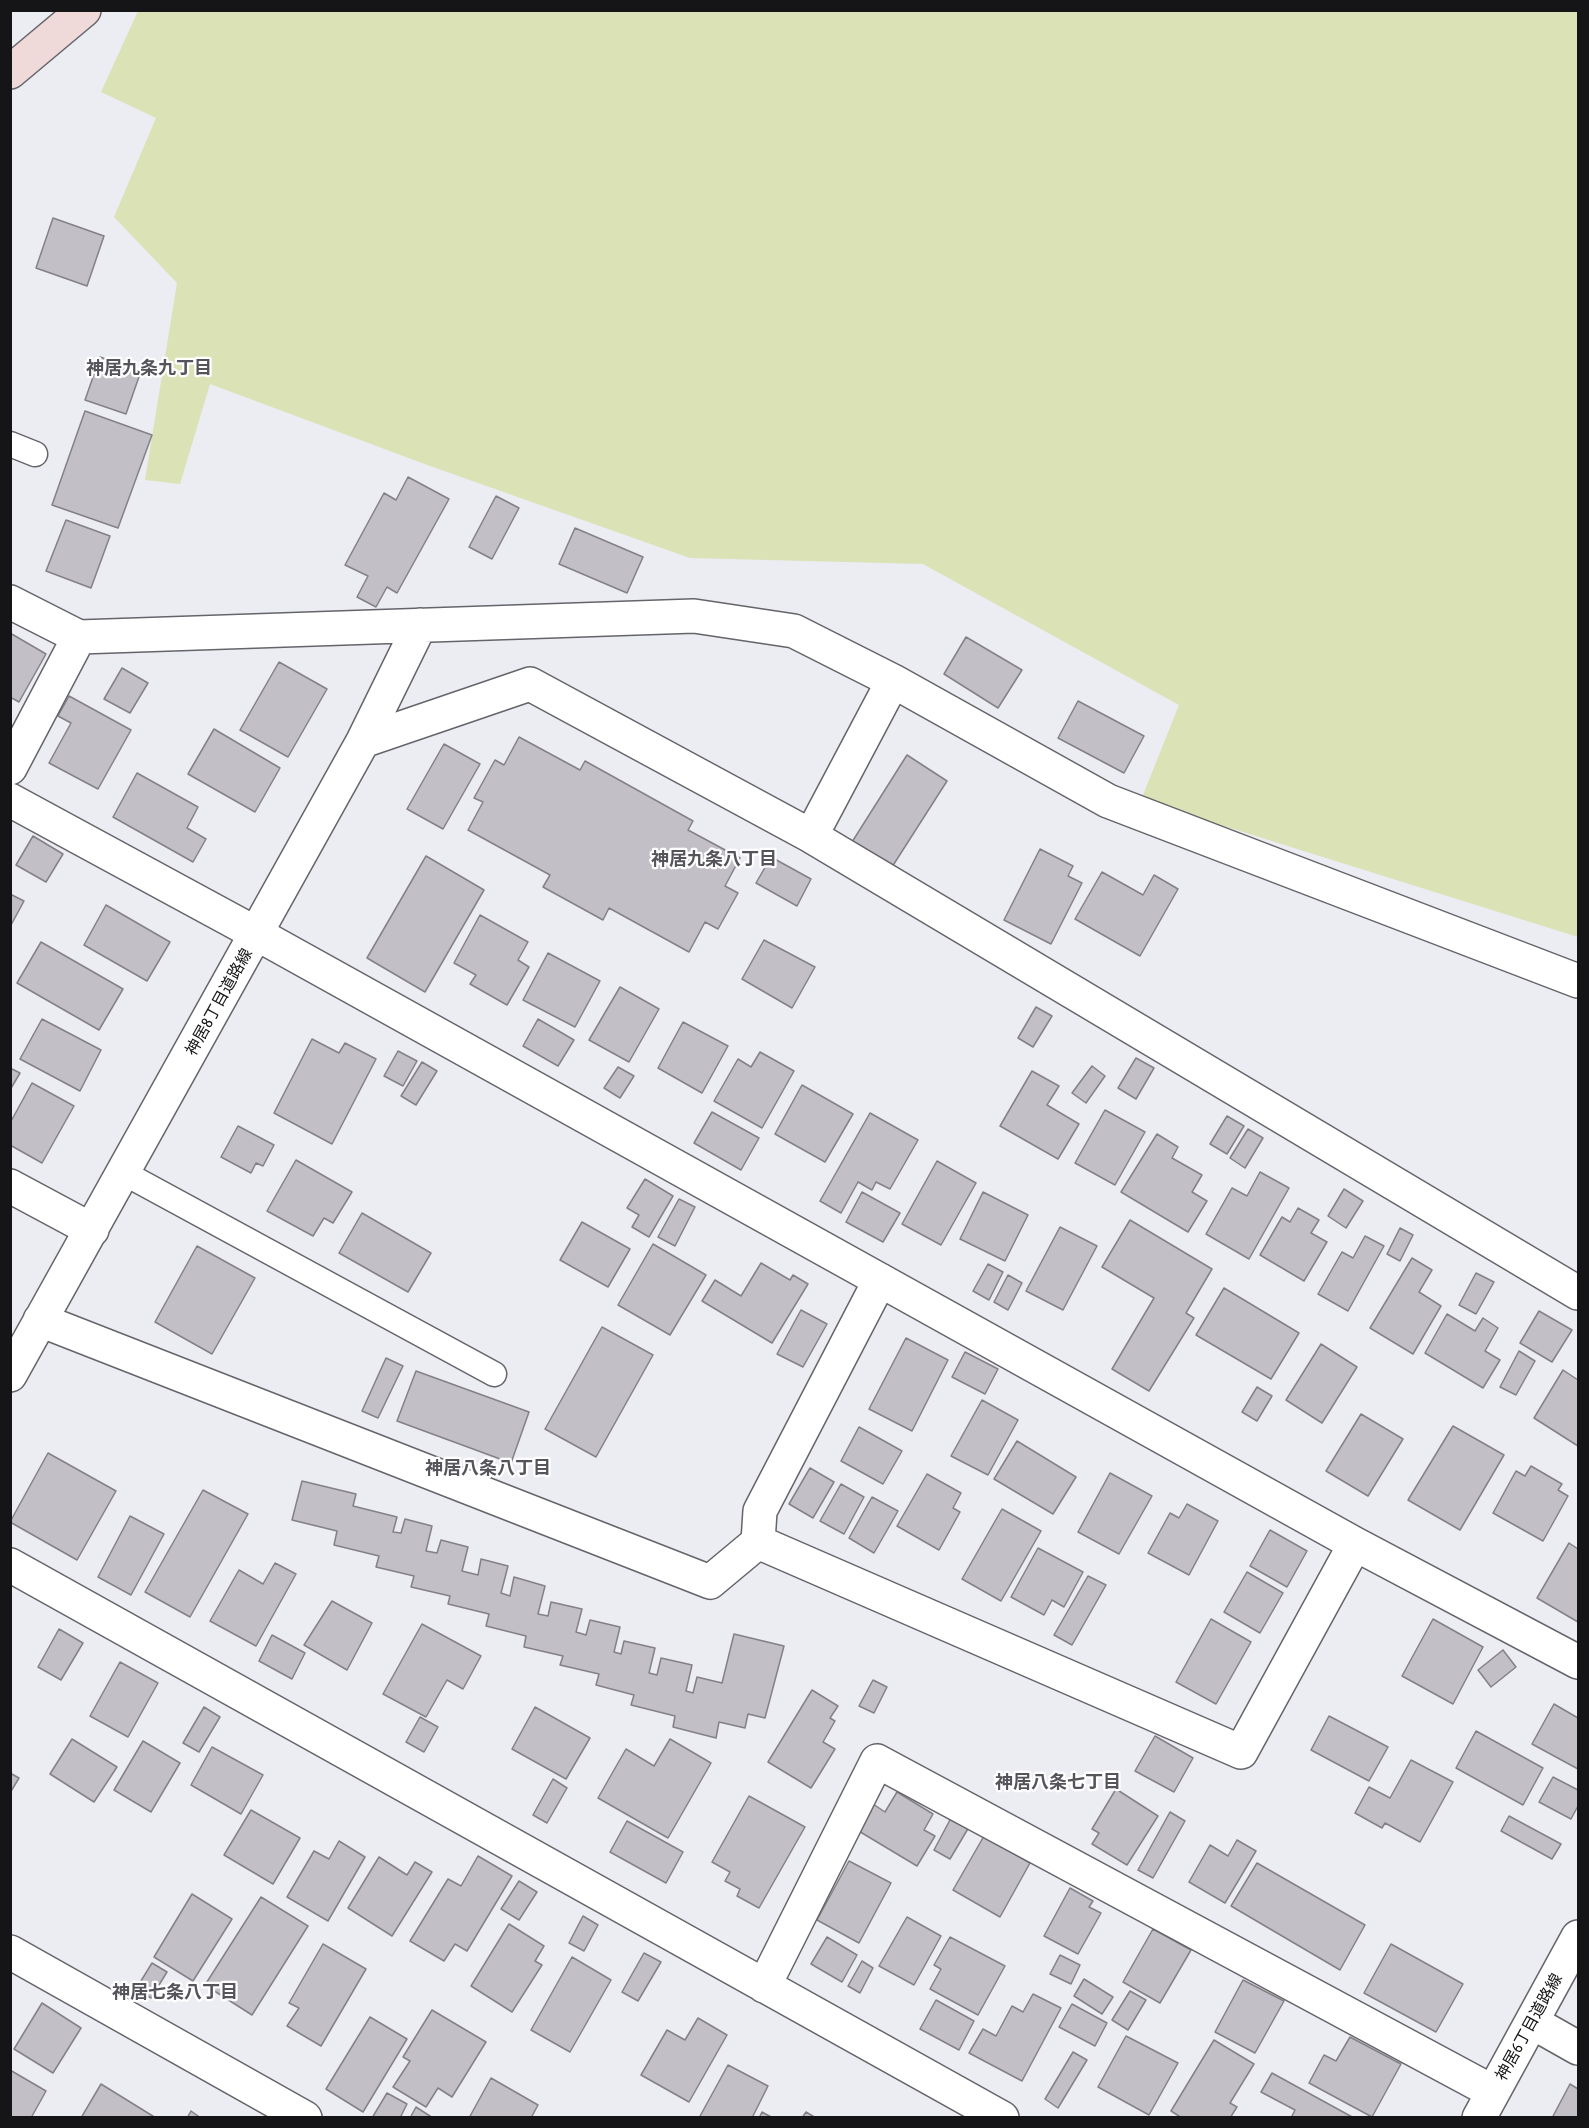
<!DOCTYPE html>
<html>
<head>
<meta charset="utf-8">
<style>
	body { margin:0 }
	#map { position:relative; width:1589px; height:2128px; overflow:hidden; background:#ececf3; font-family:"Asap Condensed",sans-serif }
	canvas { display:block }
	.frame { position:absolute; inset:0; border:12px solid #151518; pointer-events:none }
</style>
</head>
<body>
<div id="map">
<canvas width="1589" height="2128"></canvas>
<div class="frame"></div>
</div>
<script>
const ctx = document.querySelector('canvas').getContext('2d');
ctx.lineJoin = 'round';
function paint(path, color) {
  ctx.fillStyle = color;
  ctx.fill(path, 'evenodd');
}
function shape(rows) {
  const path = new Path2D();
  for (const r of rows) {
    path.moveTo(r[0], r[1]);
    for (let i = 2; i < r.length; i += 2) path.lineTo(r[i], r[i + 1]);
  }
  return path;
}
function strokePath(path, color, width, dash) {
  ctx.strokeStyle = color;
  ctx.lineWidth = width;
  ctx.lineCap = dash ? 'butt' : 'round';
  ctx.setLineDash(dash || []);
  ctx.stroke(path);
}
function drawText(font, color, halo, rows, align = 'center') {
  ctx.font = font + ' "Asap Condensed","Noto Sans JP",sans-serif';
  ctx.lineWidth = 4.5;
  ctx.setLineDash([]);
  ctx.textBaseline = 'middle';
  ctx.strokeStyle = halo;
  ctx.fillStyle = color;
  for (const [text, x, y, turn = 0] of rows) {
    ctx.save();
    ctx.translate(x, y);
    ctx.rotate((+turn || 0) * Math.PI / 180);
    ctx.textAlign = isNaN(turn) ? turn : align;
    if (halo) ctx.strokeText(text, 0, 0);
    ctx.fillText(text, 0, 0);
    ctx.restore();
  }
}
paint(shape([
	[138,11,1578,11,1578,937,1141,800,1179,705,923,564,690,558,430,466,210,384,180,484,145,480,177,283,114,217,156,118,101,92]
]), '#dae2b6');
const building = shape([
	[53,218,104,236,87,286,36,268,53,218],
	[100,357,141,371,126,414,85,400,100,357],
	[85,411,152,435,118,528,52,505,85,411],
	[408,477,449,499,397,593,387,587,376,607,357,597,368,576,345,565,384,493,396,500,408,477],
	[496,496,519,508,492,559,469,547,496,496],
	[66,520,110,536,91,588,46,571,66,520],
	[575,528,643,557,627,593,559,564,575,528],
	[10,633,46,654,19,702,10,697,10,633],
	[966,637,1022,670,998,708,944,674,966,637],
	[279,662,327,689,288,757,240,730,279,662],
	[122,668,148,683,130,713,104,699,122,668],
	[69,696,131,730,98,789,49,763,71,723,58,716,69,696],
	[1078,701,1144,736,1124,773,1058,738,1078,701],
	[214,729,280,768,255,812,188,774,214,729],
	[519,737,580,770,585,761,693,821,688,830,740,858,725,886,738,893,718,929,705,922,689,952,609,908,603,920,543,887,550,875,468,830,483,802,474,798,495,760,504,765,519,737],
	[444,744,480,764,443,829,407,809,444,744],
	[907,755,947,781,892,867,852,842,907,755],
	[137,773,198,807,187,828,206,839,193,862,113,817,137,773],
	[33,836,63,854,46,882,16,865,33,836],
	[1040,849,1073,866,1068,876,1082,883,1051,944,1004,920,1040,849],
	[426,856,484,890,425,992,367,958,426,856],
	[771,857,811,879,797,906,756,883,771,857],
	[1102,872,1143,895,1154,875,1178,889,1140,956,1075,919,1102,872],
	[10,894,24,901,10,927,10,894],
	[106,905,170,942,147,981,84,945,106,905],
	[480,915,528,942,518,960,529,967,507,1005,470,984,476,975,454,963,480,915],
	[764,940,815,967,792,1008,742,979,764,940],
	[41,942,123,989,99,1030,17,983,41,942],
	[548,953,600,981,575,1027,523,1000,548,953],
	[620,987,659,1009,629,1062,589,1040,620,987],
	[1036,1007,1052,1016,1033,1047,1018,1038,1036,1007],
	[42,1019,101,1050,80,1091,20,1059,42,1019],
	[538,1019,574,1040,558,1066,523,1046,538,1019],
	[683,1022,728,1046,702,1093,658,1068,683,1022],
	[312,1039,339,1053,345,1043,376,1059,332,1144,274,1113,312,1039],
	[398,1051,417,1061,403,1086,384,1076,398,1051],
	[760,1052,794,1071,762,1128,714,1101,738,1059,751,1067,760,1052],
	[1136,1058,1154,1068,1136,1099,1118,1088,1136,1058],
	[422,1062,437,1071,416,1105,401,1096,422,1062],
	[1092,1066,1105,1076,1086,1103,1072,1093,1092,1066],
	[618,1067,634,1076,620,1098,604,1088,618,1067],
	[10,1068,20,1073,10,1090,10,1068],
	[1032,1071,1059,1086,1047,1105,1079,1124,1058,1159,1000,1126,1032,1071],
	[32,1083,74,1106,42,1163,10,1145,10,1123,32,1083],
	[802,1085,853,1114,825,1162,775,1134,802,1085],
	[1105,1110,1145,1132,1115,1185,1075,1163,1105,1110],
	[712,1112,759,1138,741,1170,694,1143,712,1112],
	[870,1113,918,1140,890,1189,876,1182,872,1190,858,1182,841,1213,820,1201,870,1113],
	[1227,1116,1244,1126,1227,1154,1210,1144,1227,1116],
	[238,1126,274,1145,263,1166,256,1163,251,1173,221,1157,238,1126],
	[1248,1129,1263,1138,1245,1168,1230,1158,1248,1129],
	[1157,1134,1178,1147,1172,1158,1202,1175,1192,1192,1207,1201,1188,1232,1121,1192,1157,1134],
	[296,1160,352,1192,333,1223,324,1218,313,1236,267,1211,296,1160],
	[937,1161,976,1183,941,1245,902,1224,937,1161],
	[1260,1172,1289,1188,1249,1259,1206,1234,1232,1188,1247,1196,1260,1172],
	[645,1179,673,1196,649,1237,632,1227,639,1215,627,1208,645,1179],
	[1344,1189,1363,1201,1346,1228,1328,1216,1344,1189],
	[862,1192,900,1213,883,1242,846,1222,862,1192],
	[983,1192,1028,1215,1005,1261,960,1239,983,1192],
	[679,1199,695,1207,675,1246,658,1237,679,1199],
	[1298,1208,1319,1220,1311,1233,1327,1242,1304,1281,1260,1255,1282,1217,1290,1222,1298,1208],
	[362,1213,431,1253,408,1292,339,1253,362,1213],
	[1130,1220,1212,1269,1186,1313,1194,1318,1149,1391,1112,1369,1154,1298,1102,1267,1130,1220],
	[582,1222,630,1249,608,1287,560,1260,582,1222],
	[1060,1227,1097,1246,1063,1310,1026,1291,1060,1227],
	[1400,1228,1413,1235,1400,1261,1387,1254,1400,1228],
	[1365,1236,1384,1246,1348,1311,1318,1294,1342,1252,1353,1258,1365,1236],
	[653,1244,706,1275,670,1335,618,1305,653,1244],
	[197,1246,255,1278,212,1354,155,1322,197,1246],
	[1412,1258,1432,1270,1419,1292,1441,1306,1413,1354,1370,1328,1412,1258],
	[761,1263,790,1280,793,1275,808,1284,772,1343,702,1301,715,1280,741,1296,761,1263],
	[988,1264,1003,1272,989,1300,973,1291,988,1264],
	[1476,1273,1494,1282,1476,1314,1459,1305,1476,1273],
	[1008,1275,1022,1283,1008,1310,994,1302,1008,1275],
	[1224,1288,1299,1333,1271,1379,1196,1335,1224,1288],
	[801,1310,827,1324,803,1367,777,1354,801,1310],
	[1539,1311,1572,1330,1552,1362,1520,1343,1539,1311],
	[1447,1314,1475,1331,1483,1318,1498,1328,1485,1351,1500,1360,1483,1388,1425,1353,1447,1314],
	[602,1327,653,1355,596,1457,545,1429,602,1327],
	[906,1338,948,1360,912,1431,869,1409,906,1338],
	[1321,1344,1357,1367,1322,1423,1286,1400,1321,1344],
	[1519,1351,1535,1361,1516,1395,1500,1387,1519,1351],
	[965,1352,998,1369,985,1394,952,1377,965,1352],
	[386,1358,403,1366,378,1418,362,1411,386,1358],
	[1563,1370,1578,1380,1578,1446,1534,1418,1563,1370],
	[416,1371,529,1412,511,1463,397,1421,416,1371],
	[1257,1387,1272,1396,1257,1421,1242,1412,1257,1387],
	[982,1400,1018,1420,988,1475,951,1456,982,1400],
	[1361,1414,1403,1439,1368,1496,1326,1471,1361,1414],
	[1453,1426,1504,1455,1460,1530,1408,1500,1453,1426],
	[859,1427,902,1451,883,1484,841,1461,859,1427],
	[1017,1441,1076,1477,1053,1514,994,1479,1017,1441],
	[48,1453,116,1491,77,1560,10,1522,48,1453],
	[1531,1466,1562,1484,1558,1490,1568,1496,1543,1541,1493,1513,1516,1471,1525,1476,1531,1466],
	[810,1468,834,1482,813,1518,789,1504,810,1468],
	[1110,1473,1152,1496,1119,1554,1078,1532,1110,1473],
	[927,1474,961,1493,953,1508,960,1512,939,1550,897,1526,927,1474],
	[302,1481,356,1494,353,1506,397,1517,393,1532,401,1533,405,1519,432,1526,426,1551,437,1553,441,1540,468,1547,462,1571,478,1575,481,1559,508,1566,501,1593,510,1596,514,1577,545,1586,538,1614,548,1616,551,1602,582,1609,576,1632,586,1635,590,1620,620,1627,614,1652,621,1654,624,1641,655,1648,649,1673,657,1675,661,1658,692,1665,686,1691,693,1693,697,1677,722,1683,734,1634,784,1646,765,1718,748,1714,745,1728,719,1722,716,1738,673,1727,675,1716,631,1705,634,1695,596,1685,599,1674,560,1665,563,1656,524,1647,526,1636,486,1626,489,1614,448,1604,450,1596,411,1587,414,1576,376,1567,379,1556,334,1545,337,1531,292,1520,302,1481],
	[841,1484,864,1497,844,1534,820,1521,841,1484],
	[203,1490,248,1514,190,1617,145,1592,203,1490],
	[872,1497,898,1511,874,1553,849,1538,872,1497],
	[1187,1504,1218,1521,1189,1575,1148,1553,1170,1513,1179,1518,1187,1504],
	[1002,1509,1041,1531,1001,1601,962,1579,1002,1509],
	[130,1516,164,1534,131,1595,98,1577,130,1516],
	[1270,1530,1307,1551,1287,1587,1250,1566,1270,1530],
	[1569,1543,1578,1549,1578,1622,1537,1598,1569,1543],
	[1038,1548,1083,1572,1064,1607,1052,1600,1044,1615,1011,1597,1038,1548],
	[275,1563,296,1574,256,1646,210,1621,239,1570,263,1584,275,1563],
	[1247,1572,1283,1593,1260,1633,1224,1612,1247,1572],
	[1088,1576,1106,1585,1072,1645,1054,1635,1088,1576],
	[332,1601,372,1623,347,1670,304,1645,332,1601],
	[1211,1619,1251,1642,1216,1704,1176,1682,1211,1619],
	[1433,1619,1483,1647,1453,1704,1402,1676,1433,1619],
	[422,1624,481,1656,463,1689,447,1680,426,1717,383,1694,422,1624],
	[59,1629,83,1643,61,1680,38,1667,59,1629],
	[272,1635,305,1653,292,1679,259,1661,272,1635],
	[1503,1650,1516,1667,1491,1687,1478,1670,1503,1650],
	[120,1662,158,1683,128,1737,90,1716,120,1662],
	[873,1680,887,1687,874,1713,859,1706,873,1680],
	[812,1690,838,1706,830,1718,835,1721,823,1742,835,1749,811,1788,768,1762,812,1690],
	[1554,1704,1578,1718,1578,1769,1532,1744,1554,1704],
	[204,1707,220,1717,199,1752,183,1743,204,1707],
	[535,1707,590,1738,566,1779,512,1749,535,1707],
	[1329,1716,1388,1747,1369,1781,1311,1750,1329,1716],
	[420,1717,438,1727,424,1752,406,1742,420,1717],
	[1476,1731,1543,1768,1523,1805,1456,1768,1476,1731],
	[1155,1736,1193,1758,1174,1792,1135,1771,1155,1736],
	[72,1739,117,1767,94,1802,50,1774,72,1739],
	[670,1739,711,1763,668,1838,598,1798,626,1749,654,1766,670,1739],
	[143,1741,180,1763,151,1812,114,1790,143,1741],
	[212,1747,263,1775,241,1814,191,1785,212,1747],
	[1411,1760,1453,1782,1420,1842,1385,1823,1382,1828,1355,1813,1369,1787,1390,1798,1411,1760],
	[10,1773,19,1778,10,1793,10,1773],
	[1553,1777,1578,1790,1578,1806,1571,1819,1539,1802,1553,1777],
	[553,1779,567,1788,547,1823,533,1815,553,1779],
	[1116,1789,1158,1816,1127,1865,1092,1844,1099,1833,1092,1829,1116,1789],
	[897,1792,933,1814,924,1830,935,1836,917,1866,857,1830,873,1804,885,1812,897,1792],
	[749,1796,805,1827,759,1908,737,1896,740,1889,725,1881,730,1872,712,1862,749,1796],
	[251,1810,300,1838,273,1884,224,1855,251,1810],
	[1170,1812,1185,1821,1153,1878,1138,1870,1170,1812],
	[1509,1816,1561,1844,1552,1859,1501,1831,1509,1816],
	[951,1818,969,1827,950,1859,934,1850,951,1818],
	[627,1821,683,1852,666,1883,610,1852,627,1821],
	[984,1836,1030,1863,1000,1917,953,1890,984,1836],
	[1237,1840,1256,1851,1225,1903,1189,1882,1210,1845,1228,1856,1237,1840],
	[339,1841,365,1857,328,1921,287,1897,314,1851,329,1859,339,1841],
	[478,1856,512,1876,467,1951,455,1944,444,1961,410,1941,448,1879,461,1886,478,1856],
	[379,1857,407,1875,415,1862,432,1872,392,1936,348,1908,379,1857],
	[849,1861,891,1883,859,1943,817,1920,849,1861],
	[1257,1863,1365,1925,1340,1970,1231,1906,1257,1863],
	[519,1881,537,1892,519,1920,501,1909,519,1881],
	[1070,1888,1093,1901,1089,1907,1101,1913,1078,1954,1044,1936,1070,1888],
	[192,1894,232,1919,193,1981,154,1957,192,1894],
	[261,1897,308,1926,252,2015,205,1985,261,1897],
	[583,1916,598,1925,584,1951,569,1943,583,1916],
	[907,1917,941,1936,914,1985,879,1966,907,1917],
	[509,1924,544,1946,535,1961,542,1965,512,2012,471,1986,509,1924],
	[1153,1929,1191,1950,1160,2003,1123,1982,1153,1929],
	[827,1937,857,1955,842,1982,811,1964,827,1937],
	[950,1937,1005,1966,978,2015,930,1989,941,1969,934,1965,950,1937],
	[323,1944,366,1969,321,2046,287,2026,299,2008,289,2003,323,1944],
	[1391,1944,1463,1984,1436,2032,1364,1993,1391,1944],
	[644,1953,661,1962,638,2001,622,1992,644,1953],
	[1060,1955,1080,1965,1071,1984,1050,1974,1060,1955],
	[572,1957,611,1980,570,2052,531,2030,572,1957],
	[862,1961,873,1968,860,1993,848,1986,862,1961],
	[152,1963,167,1972,151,1998,136,1989,152,1963],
	[1084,1979,1113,1997,1102,2014,1074,1996,1084,1979],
	[1243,1980,1284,2001,1255,2053,1215,2032,1243,1980],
	[1130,1991,1146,2000,1128,2030,1112,2020,1130,1991],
	[1033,1994,1061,2008,1022,2081,969,2053,983,2029,996,2036,1012,2006,1023,2012,1033,1994],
	[936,2000,974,2021,959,2050,920,2029,936,2000],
	[42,2003,81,2028,53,2073,14,2049,42,2003],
	[1072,2004,1107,2023,1095,2046,1059,2027,1072,2004],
	[432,2010,486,2042,452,2097,438,2088,426,2107,393,2087,410,2061,403,2057,432,2010],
	[370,2017,407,2039,363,2112,326,2089,370,2017],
	[698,2018,727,2035,689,2102,641,2075,667,2030,685,2040,698,2018],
	[1126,2036,1178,2063,1149,2115,1098,2087,1126,2036],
	[1350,2037,1401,2064,1372,2117,1309,2083,1324,2055,1336,2061,1350,2037],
	[1214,2040,1254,2064,1230,2103,1237,2107,1230,2118,1182,2118,1171,2111,1214,2040],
	[1073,2052,1087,2060,1058,2108,1045,2099,1073,2052],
	[728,2065,768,2086,752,2118,699,2118,728,2065],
	[10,2070,46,2091,31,2118,10,2118,10,2070],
	[1272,2073,1354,2118,1291,2118,1295,2110,1261,2092,1272,2073],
	[491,2078,538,2105,531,2118,469,2118,491,2078],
	[101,2084,156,2118,81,2118,101,2084],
	[1570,2084,1578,2089,1578,2118,1552,2118,1570,2084],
	[387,2093,407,2104,400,2118,372,2118,387,2093],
	[416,2107,433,2118,410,2118,416,2107],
	[191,2111,201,2118,187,2118,191,2111],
	[762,2112,773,2118,759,2118,762,2112],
	[806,2112,816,2118,802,2118,806,2112]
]);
paint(building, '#c3bfc6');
strokePath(building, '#848087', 1.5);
const lane = shape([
	[10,444,35,454],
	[124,1173,494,1374]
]);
const street = shape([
	[10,602,79,637,694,616,794,631,893,681,1108,801,1578,981],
	[363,741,530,684,811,836,1578,1293],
	[10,768,79,637],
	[10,800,257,934,1355,1544,1578,1662],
	[811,836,893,681],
	[10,1186,92,1230],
	[40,1320,710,1582,758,1542,760,1511,880,1280],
	[10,1375,363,741,420,625],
	[758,1542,1241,1752,1355,1544],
	[10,1565,1002,2118],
	[10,1952,305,2118],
	[764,1986,877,1761,1493,2092],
	[1532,2022,1578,2048],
	[1479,2118,1578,1937]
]);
const secondary = shape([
	[10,72,84,10]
]);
strokePath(lane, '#64646a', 27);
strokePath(street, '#64646a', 36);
strokePath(secondary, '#64646a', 36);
strokePath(lane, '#fff', 24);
strokePath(street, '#fff', 33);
strokePath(secondary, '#efd9d9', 33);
drawText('16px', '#151518', '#fff', [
	["神居8丁目道路線",219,1002,-61],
	["神居6丁目道路線",1529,2027,-61]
]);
drawText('bold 18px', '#55545b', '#fff', [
	["神居九条九丁目",149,368],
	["神居九条八丁目",714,859],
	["神居八条八丁目",488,1468],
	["神居八条七丁目",1058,1782],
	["神居七条八丁目",175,1992]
]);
</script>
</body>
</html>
